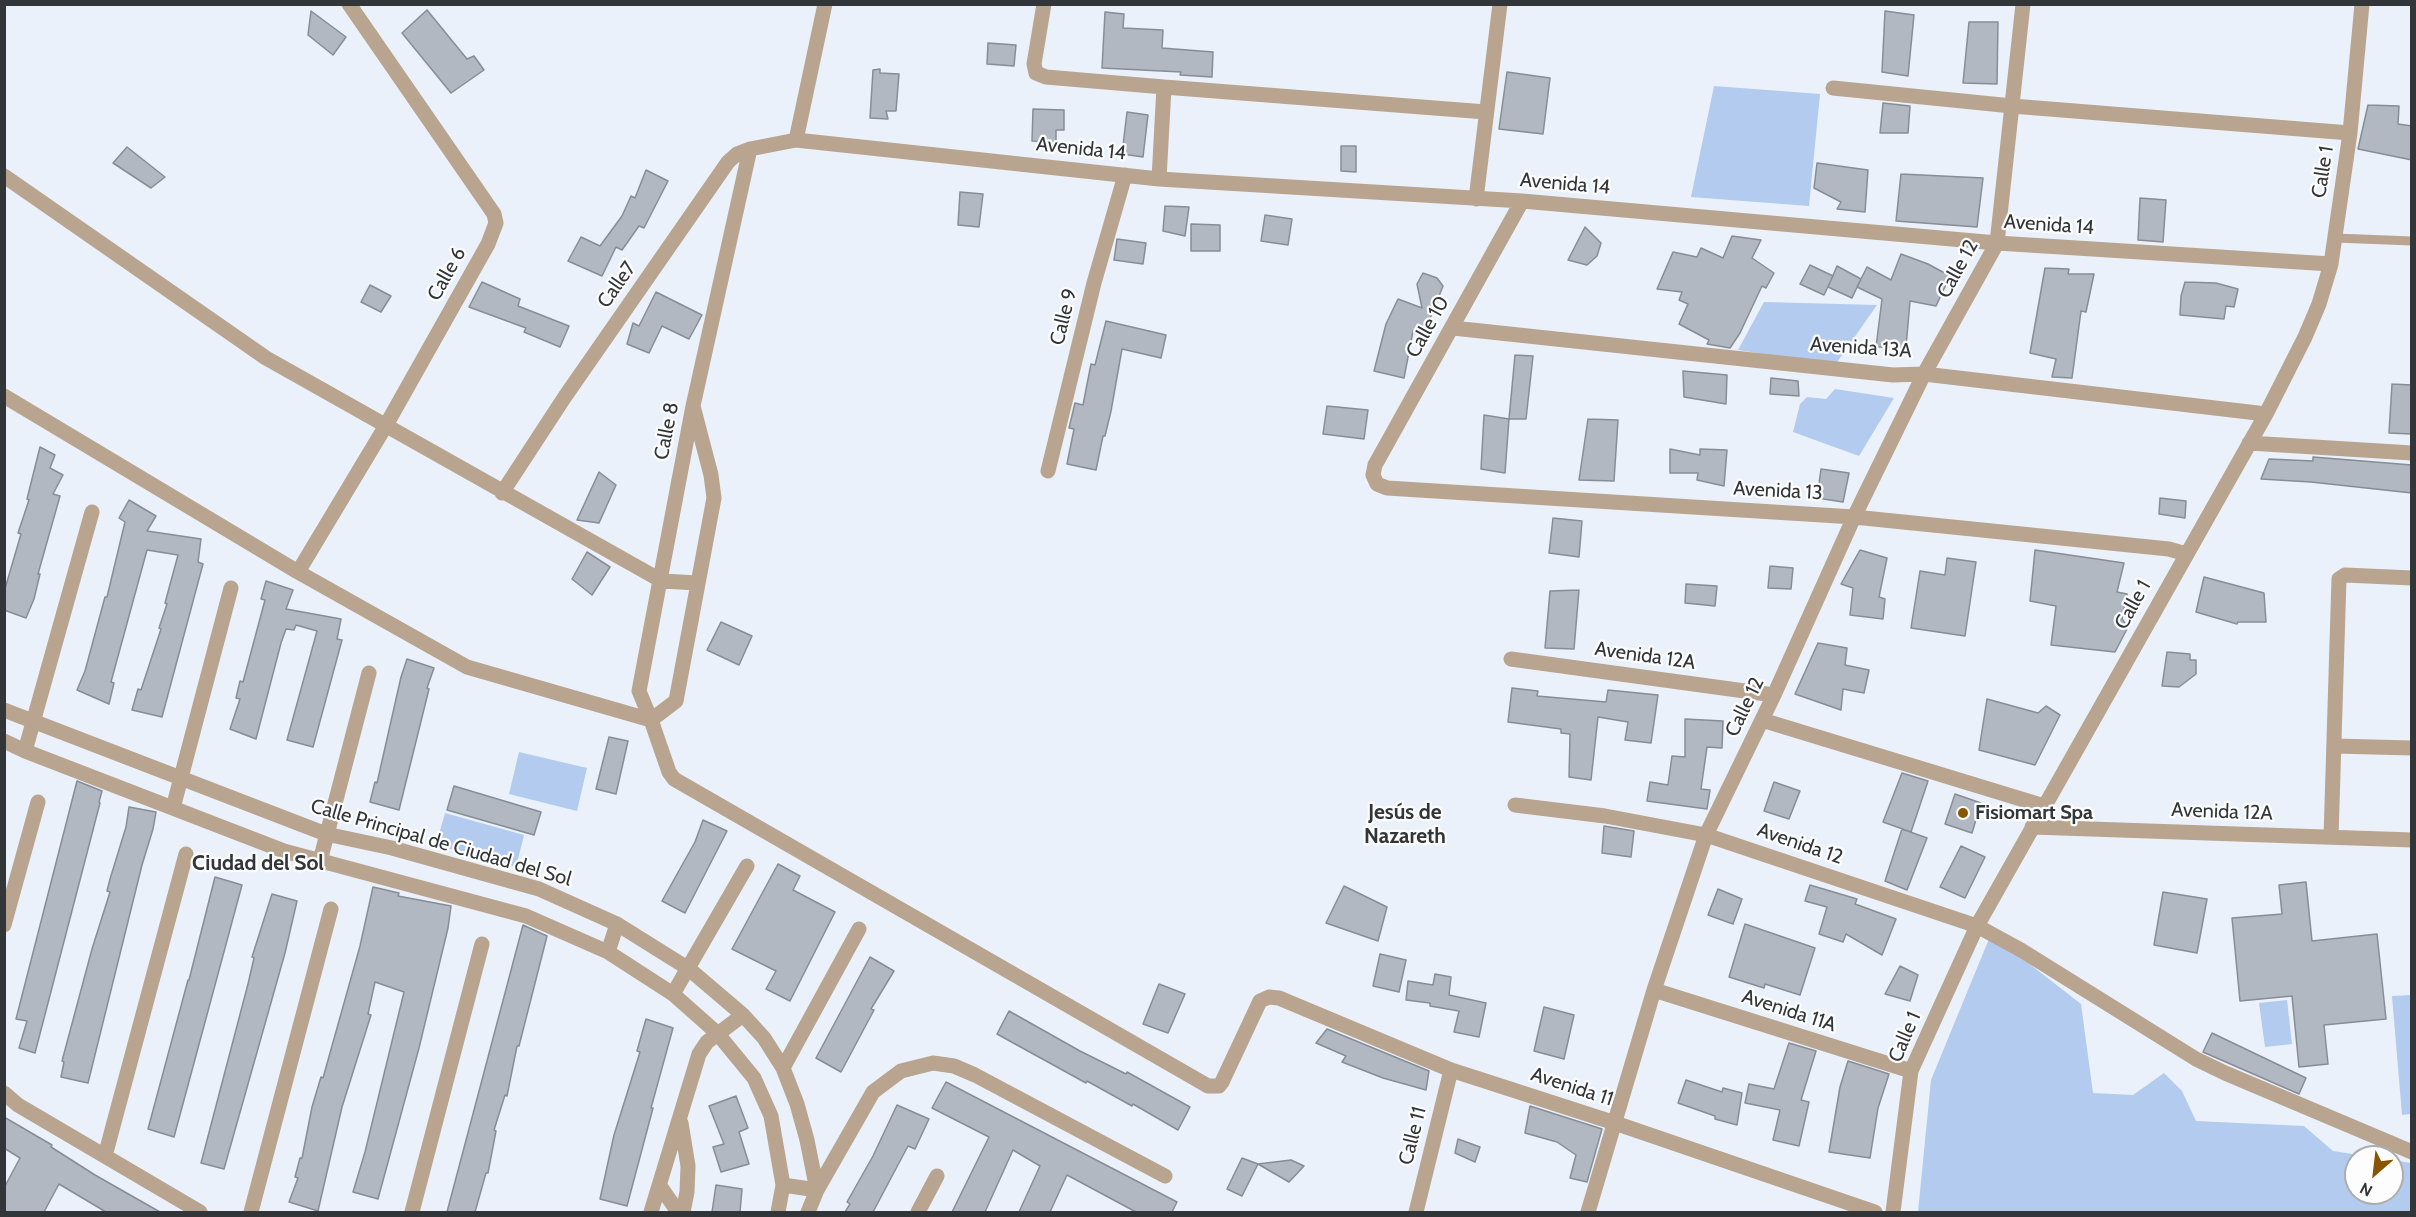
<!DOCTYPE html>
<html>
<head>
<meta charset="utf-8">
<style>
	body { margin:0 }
	#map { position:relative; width:2416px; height:1217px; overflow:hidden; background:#eaf1fa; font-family:Cabin,sans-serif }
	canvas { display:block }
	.frame { position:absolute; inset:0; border:6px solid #333639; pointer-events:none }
	.north { position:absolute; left:2344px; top:1145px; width:60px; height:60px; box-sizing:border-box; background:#fdfdfd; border:2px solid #acadaf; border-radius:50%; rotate:208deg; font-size:16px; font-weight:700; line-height:24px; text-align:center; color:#333639 }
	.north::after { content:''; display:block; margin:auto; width:21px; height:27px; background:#895500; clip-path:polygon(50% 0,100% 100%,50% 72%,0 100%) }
</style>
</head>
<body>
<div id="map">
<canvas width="2416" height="1217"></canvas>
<div class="frame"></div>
<div class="north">N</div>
</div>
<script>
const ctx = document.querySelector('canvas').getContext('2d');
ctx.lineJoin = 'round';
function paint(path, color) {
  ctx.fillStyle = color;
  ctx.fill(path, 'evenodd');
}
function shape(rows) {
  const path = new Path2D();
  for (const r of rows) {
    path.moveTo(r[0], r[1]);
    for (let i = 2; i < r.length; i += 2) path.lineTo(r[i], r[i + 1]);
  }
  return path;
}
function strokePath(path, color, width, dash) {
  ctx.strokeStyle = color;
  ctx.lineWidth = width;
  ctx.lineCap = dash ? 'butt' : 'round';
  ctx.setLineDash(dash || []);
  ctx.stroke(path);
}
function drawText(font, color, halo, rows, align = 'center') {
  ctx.font = font + ' Cabin,sans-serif';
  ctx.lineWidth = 4.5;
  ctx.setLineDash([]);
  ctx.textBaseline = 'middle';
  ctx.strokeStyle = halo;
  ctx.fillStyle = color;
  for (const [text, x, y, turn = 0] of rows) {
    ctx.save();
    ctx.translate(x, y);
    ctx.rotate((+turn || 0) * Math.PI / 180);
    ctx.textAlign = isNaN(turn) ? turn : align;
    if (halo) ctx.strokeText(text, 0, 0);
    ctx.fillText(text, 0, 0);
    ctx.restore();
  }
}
paint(shape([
	[1714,86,1820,94,1809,206,1691,197],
	[1764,302,1877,305,1835,365,1738,350],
	[1835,389,1894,398,1859,456,1793,432,1800,404,1807,397,1826,399],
	[519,752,587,768,577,811,509,794],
	[445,813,524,835,516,867,436,845],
	[1991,934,2081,1004,2093,1093,2133,1095,2164,1073,2182,1091,2196,1121,2304,1126,2333,1151,2372,1157,2356,1157,2356,1193,2392,1193,2392,1160,2411,1163,2411,1212,1918,1212,1931,1080],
	[2411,995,2411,1114,2402,1115,2392,996],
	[2287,1000,2292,1044,2265,1047,2259,1003]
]), '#b2cbef');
const building = shape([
	[427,10,467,59,474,56,484,70,451,93,402,33,427,10],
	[311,11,346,37,333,55,308,35,311,11],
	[1885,11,1914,15,1908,76,1882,72,1885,11],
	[1105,12,1124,14,1123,28,1163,30,1162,48,1213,52,1212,77,1180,75,1181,72,1102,68,1105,12],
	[1969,22,1998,22,1997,84,1963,83,1969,22],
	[988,43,1016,45,1014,66,987,64,988,43],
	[880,69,880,73,899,74,896,111,886,111,888,119,870,118,873,70,880,69],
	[1507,72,1550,78,1543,134,1499,129,1507,72],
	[1883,103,1910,106,1908,133,1880,133,1883,103],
	[2368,105,2399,106,2398,124,2412,126,2412,160,2358,149,2368,105],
	[1033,109,1064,110,1064,130,1056,130,1056,142,1032,141,1033,109],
	[1127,112,1148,115,1143,157,1122,154,1127,112],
	[1341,146,1356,146,1356,172,1341,171,1341,146],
	[127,147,165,177,151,188,113,163,127,147],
	[1817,163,1868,170,1865,212,1837,209,1841,202,1814,188,1817,163],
	[646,170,668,181,644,228,639,226,622,250,616,247,602,276,568,261,581,237,600,246,622,216,631,196,635,198,646,170],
	[1901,174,1983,178,1977,227,1896,221,1901,174],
	[960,192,983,194,979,227,958,225,960,192],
	[2140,198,2166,200,2163,242,2138,240,2140,198],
	[1165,206,1189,207,1185,236,1163,231,1165,206],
	[1265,215,1292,219,1288,245,1261,241,1265,215],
	[1191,224,1220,225,1220,251,1191,251,1191,224],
	[1585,227,1601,243,1597,256,1587,265,1568,260,1585,227],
	[1732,236,1761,240,1752,258,1774,273,1766,288,1762,286,1740,333,1730,348,1707,344,1709,340,1679,324,1688,304,1679,300,1682,292,1657,289,1673,252,1697,257,1701,248,1723,258,1732,236],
	[1117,239,1146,243,1143,264,1114,260,1117,239],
	[1901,254,1928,264,1950,276,1936,306,1910,301,1906,347,1876,347,1882,299,1857,287,1867,267,1891,280,1901,254],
	[1810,265,1833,276,1824,295,1800,284,1810,265],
	[1837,266,1861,279,1852,298,1828,287,1837,266],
	[2045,268,2069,269,2068,274,2094,274,2086,312,2081,311,2072,378,2052,377,2056,359,2030,353,2045,268],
	[1423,273,1437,278,1443,286,1427,326,1426,324,1421,333,1413,331,1404,378,1374,371,1386,324,1398,299,1422,308,1417,284,1423,273],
	[482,282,520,299,518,306,569,326,560,347,524,332,526,328,469,307,482,282],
	[2185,282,2216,283,2238,289,2234,307,2226,306,2224,319,2180,315,2181,296,2185,282],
	[370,285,391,296,381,312,361,302,370,285],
	[656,292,702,315,689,339,662,326,649,353,627,344,633,323,639,326,656,292],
	[1106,321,1166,335,1161,358,1122,349,1111,411,1105,436,1103,436,1096,470,1067,464,1074,429,1069,428,1075,403,1083,405,1091,364,1095,365,1106,321],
	[1515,355,1533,356,1526,419,1509,419,1515,355],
	[1683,371,1727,375,1726,404,1684,397,1683,371],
	[1771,378,1798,381,1799,396,1770,394,1771,378],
	[2392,384,2412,385,2412,434,2389,433,2392,384],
	[1327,406,1368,410,1364,439,1323,434,1327,406],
	[1484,415,1509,419,1505,473,1481,469,1484,415],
	[1588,419,1618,420,1614,481,1579,480,1588,419],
	[40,447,55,455,50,468,63,475,53,494,60,496,38,574,40,574,34,599,26,618,4,610,4,592,21,534,18,533,29,500,27,499,40,447],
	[1670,449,1700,455,1700,449,1727,450,1724,486,1697,480,1698,473,1670,473,1670,449],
	[2313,457,2412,465,2412,493,2311,482,2261,479,2269,459,2313,461,2313,457],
	[1821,469,1849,473,1843,502,1817,498,1821,469],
	[599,472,616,485,599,523,577,520,599,472],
	[2160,498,2186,501,2185,518,2159,514,2160,498],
	[129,500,156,516,147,531,201,539,198,562,203,564,162,717,132,710,138,689,141,690,161,629,159,628,167,604,165,603,178,555,147,550,111,682,114,683,109,704,77,690,85,671,105,597,107,597,125,522,119,518,129,500],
	[1553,518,1582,521,1579,557,1549,553,1553,518],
	[1860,550,1887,558,1879,597,1885,599,1883,619,1850,615,1853,588,1841,584,1860,550],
	[2035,550,2124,563,2117,592,2127,594,2122,619,2128,627,2115,652,2051,645,2056,606,2030,601,2035,550],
	[587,552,610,567,592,595,572,579,587,552],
	[1947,558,1976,562,1965,636,1911,628,1920,571,1945,575,1947,558],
	[1770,566,1793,568,1791,589,1768,588,1770,566],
	[2204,577,2264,593,2266,622,2238,622,2237,624,2196,612,2204,577],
	[266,581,293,590,286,609,341,619,337,639,342,640,313,747,287,740,317,631,296,625,294,630,286,629,281,643,256,739,230,729,240,699,236,698,240,681,243,682,265,600,261,599,266,581],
	[1686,584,1717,586,1715,606,1685,603,1686,584],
	[1579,590,1574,649,1545,648,1550,591,1579,590],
	[721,622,752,636,739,665,707,650,721,622],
	[1818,643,1847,648,1845,665,1869,670,1864,693,1843,689,1841,710,1795,694,1818,643],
	[2167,652,2190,654,2190,660,2196,660,2196,674,2179,687,2162,686,2167,652],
	[407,659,434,668,427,688,429,689,399,810,370,802,375,782,377,783,401,677,407,659],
	[1512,688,1538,691,1537,696,1606,702,1608,690,1658,695,1651,743,1625,740,1628,722,1598,717,1591,780,1569,777,1570,734,1561,733,1561,729,1508,722,1512,688],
	[1987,699,2038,713,2046,706,2060,715,2035,765,1979,750,1987,699],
	[1685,719,1723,721,1722,748,1707,747,1701,789,1710,790,1707,809,1647,801,1650,782,1668,785,1672,756,1685,757,1685,719],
	[609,737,628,741,616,794,596,789,609,737],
	[1902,773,1928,781,1911,832,1883,822,1902,773],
	[77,781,102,791,99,802,100,803,35,1053,19,1048,27,1021,16,1019,77,781],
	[1774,782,1800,791,1789,819,1764,811,1774,782],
	[454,786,541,812,534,835,447,810,454,786],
	[1955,794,1981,803,1972,833,1945,824,1955,794],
	[129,807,156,812,153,829,142,865,88,1083,61,1077,64,1062,62,1061,92,949,110,892,107,891,110,879,126,827,129,807],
	[703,820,727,831,685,913,662,901,695,842,703,820],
	[1604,826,1634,831,1631,857,1602,853,1604,826],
	[1902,829,1927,838,1907,890,1885,881,1902,829],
	[1961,846,1985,857,1965,898,1940,887,1961,846],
	[778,864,800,876,793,890,835,912,790,1001,766,989,776,971,732,949,778,864],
	[215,877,242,885,174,1137,148,1129,188,980,189,980,215,877],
	[2306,882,2312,941,2377,934,2386,1019,2324,1025,2328,1064,2299,1067,2292,996,2240,1001,2232,918,2282,914,2279,885,2306,882],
	[1810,885,1857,899,1855,904,1896,919,1882,955,1846,934,1843,942,1819,934,1827,907,1805,901,1810,885],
	[1344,886,1387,907,1378,941,1326,923,1344,886],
	[373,887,399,893,398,896,451,906,448,928,419,1048,378,1199,353,1192,365,1152,404,992,375,982,368,1014,371,1015,342,1107,318,1211,289,1202,298,1178,295,1177,300,1158,302,1158,312,1107,321,1077,323,1078,360,946,373,887],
	[1718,889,1742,899,1733,924,1708,915,1718,889],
	[2163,892,2207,899,2197,953,2154,945,2163,892],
	[272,894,297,901,285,953,224,1169,201,1163,248,984,254,958,252,957,272,894],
	[1745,924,1815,948,1800,995,1765,984,1764,988,1729,977,1745,924],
	[523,925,547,936,519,1046,517,1046,507,1096,505,1095,494,1130,496,1131,488,1173,486,1173,475,1212,447,1212,523,925],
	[1380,954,1406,960,1399,992,1373,986,1380,954],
	[870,957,894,971,871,1009,874,1010,841,1072,816,1058,870,957],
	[1900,966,1918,975,1910,1001,1885,994,1900,966],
	[1435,974,1451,977,1449,995,1486,1003,1479,1037,1454,1032,1459,1011,1430,1006,1430,1003,1406,1000,1408,981,1433,985,1435,974],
	[1159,984,1185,994,1168,1033,1143,1024,1159,984],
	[1544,1007,1574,1015,1564,1059,1534,1051,1544,1007],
	[1009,1011,1080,1051,1126,1074,1127,1072,1190,1107,1178,1130,1133,1104,1132,1106,1087,1081,1086,1083,997,1034,1009,1011],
	[646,1019,673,1028,651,1108,653,1108,627,1206,600,1199,614,1135,640,1052,637,1051,646,1019],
	[1327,1029,1429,1071,1426,1090,1383,1078,1342,1062,1346,1056,1316,1043,1327,1029],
	[2212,1033,2306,1078,2299,1094,2203,1052,2212,1033],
	[1789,1043,1816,1051,1801,1100,1809,1102,1799,1146,1773,1140,1780,1110,1745,1103,1749,1084,1774,1089,1789,1043],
	[1848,1061,1889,1074,1878,1108,1870,1158,1829,1152,1840,1087,1848,1061],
	[1686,1080,1722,1092,1723,1088,1742,1093,1737,1125,1715,1119,1715,1116,1678,1103,1686,1080],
	[946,1082,1177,1202,1172,1212,1136,1212,1067,1175,1050,1212,1019,1212,1040,1166,1013,1150,985,1212,952,1212,989,1137,932,1108,946,1082],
	[736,1096,748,1128,739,1132,749,1164,721,1172,713,1147,724,1144,709,1106,736,1096],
	[897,1105,929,1119,915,1149,908,1146,873,1212,845,1212,850,1204,847,1202,873,1156,897,1105],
	[1530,1106,1602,1129,1587,1182,1570,1178,1576,1155,1557,1142,1525,1133,1530,1106],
	[4,1117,52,1145,51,1147,95,1175,160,1212,106,1212,59,1184,44,1212,4,1212,4,1188,20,1158,4,1148,4,1117],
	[1458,1139,1480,1147,1475,1162,1455,1153,1458,1139],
	[1242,1158,1258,1164,1291,1160,1304,1166,1289,1182,1258,1164,1242,1196,1227,1189,1242,1158],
	[716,1185,742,1189,740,1212,712,1212,716,1185]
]);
paint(building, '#b2b8c1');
strokePath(building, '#878d96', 1.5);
strokePath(shape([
	[2335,238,2412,241]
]), '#b8a48f', 9);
strokePath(shape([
	[1044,4,1034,64,1036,73,1046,77,1164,87,1159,179],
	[1164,87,1486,112],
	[1833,88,2012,106,2350,133],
	[796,140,825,4],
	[4,176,266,358,662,581,697,583],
	[1476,199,1500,4],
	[1522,201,1375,465,1373,475,1377,484,1387,488,1854,517,2169,549,2186,554],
	[1453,328,1893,375,1924,374,2266,414],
	[4,396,298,572,467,667,651,720,669,772,674,779,1208,1086,1219,1086,1222,1082,1260,1001,1269,997,1279,998,1451,1070,1615,1123,1875,1212],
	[693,406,711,475,714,498,676,701,651,720,639,691,693,406,750,149],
	[2249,443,2412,453],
	[1048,471,1094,283,1125,175],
	[502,493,564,398,728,162,737,154,750,149,796,140,1159,179,1522,201,1997,243,2331,264],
	[298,572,385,427,488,244,496,223,494,214,349,4],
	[1511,659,1774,695],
	[4,710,326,834,392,848,539,889,617,924,689,969,743,1015,764,1038,783,1068,797,1104,807,1140,817,1190,808,1212],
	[1762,720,2044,806],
	[4,741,25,751,284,851,526,916,608,952,673,994,717,1033,754,1078,771,1116,783,1185,778,1212],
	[2334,746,2412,748],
	[25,751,92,512],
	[1515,805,1605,816,1706,835,1977,926,2021,950,2196,1059,2225,1073,2412,1152],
	[173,808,231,588],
	[2032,827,2412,840],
	[2331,837,2339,579,2345,575,2412,578],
	[320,861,369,673],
	[4,925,38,802],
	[608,952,617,924],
	[1654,990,1911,1071],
	[673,994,747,866],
	[783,1068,859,929],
	[4,1093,18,1105,200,1212],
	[681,1123,688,1166,687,1192,683,1212],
	[105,1156,186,854],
	[783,1185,817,1190,873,1092,901,1071,933,1063,954,1066,975,1075,1165,1176],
	[660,1186,678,1212],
	[251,1212,331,909],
	[412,1212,482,944],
	[651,1212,699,1054,707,1042,743,1015],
	[918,1212,937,1176],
	[1416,1212,1451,1070],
	[1588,1212,1654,990,1706,835,1774,695,1854,517,1924,374,1997,243,2023,4],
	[1893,1212,1911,1071,1977,926,2266,414,2305,337,2319,304,2331,264,2350,133,2362,4]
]), '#b8a48f', 15);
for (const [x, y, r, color] of [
	[1963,813,6,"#895500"]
]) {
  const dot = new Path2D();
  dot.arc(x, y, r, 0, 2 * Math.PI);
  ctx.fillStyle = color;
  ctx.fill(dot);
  strokePath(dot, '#fdfdfd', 2);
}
drawText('20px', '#333639', '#fdfdfd', [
	["Avenida 14",1081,149,6],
	["Calle 1",2323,172,-81],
	["Avenida 14",1565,184,5],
	["Avenida 14",2049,225,4],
	["Calle 12",1958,269,-61],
	["Calle 6",447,274,-61],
	["Calle7",617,285,-55],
	["Calle 9",1064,317,-76],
	["Calle 10",1428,327,-61],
	["Avenida 13A",1861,348,4],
	["Calle 8",667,431,-79],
	["Avenida 13",1778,491,3],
	["Calle 1",2133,605,-61],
	["Avenida 12A",1645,656,8],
	["Calle 12",1745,707,-64],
	["Avenida 12A",2222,812,2],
	["Calle Principal de Ciudad del Sol",441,843,16],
	["Avenida 12",1800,844,19],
	["Avenida 11A",1789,1011,18],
	["Calle 1",1905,1037,-67],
	["Avenida 11",1572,1087,18],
	["Calle 11",1413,1136,-76]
]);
drawText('bold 20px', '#333639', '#fdfdfd', [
	["Fisiomart Spa",1975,813]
], 'left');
drawText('bold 21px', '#333639', '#fdfdfd', [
	["Jesús de",1405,813],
	["Nazareth",1405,837],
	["Ciudad del Sol",258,864]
]);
</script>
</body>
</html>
